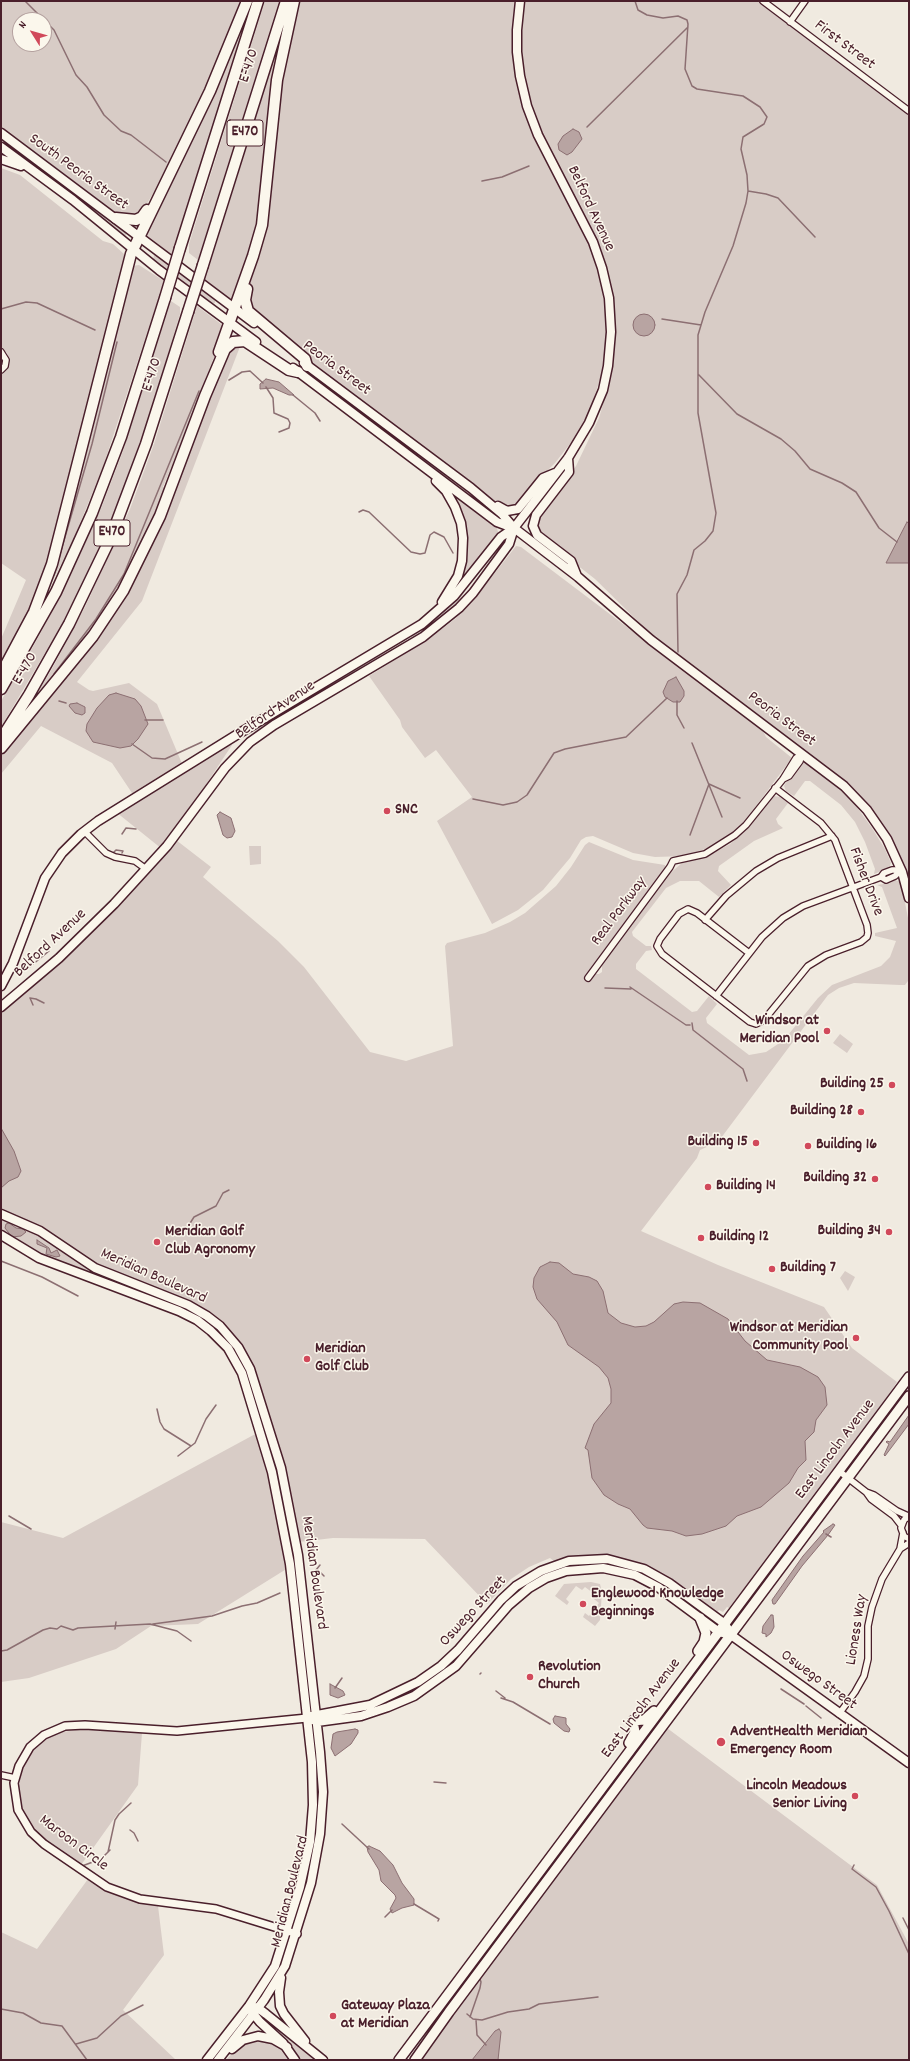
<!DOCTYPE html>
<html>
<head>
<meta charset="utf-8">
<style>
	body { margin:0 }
	#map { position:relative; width:910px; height:2061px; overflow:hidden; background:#f0eae0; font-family:Dekko,sans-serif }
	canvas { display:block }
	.frame { position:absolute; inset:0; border:2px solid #4a1f2b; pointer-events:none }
	.north { position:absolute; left:12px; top:12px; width:40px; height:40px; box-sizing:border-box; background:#fbf7ec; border:1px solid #b4a19f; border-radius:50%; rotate:307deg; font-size:11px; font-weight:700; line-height:16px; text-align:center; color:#4a1f2b }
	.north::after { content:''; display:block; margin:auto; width:14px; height:18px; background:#d1495b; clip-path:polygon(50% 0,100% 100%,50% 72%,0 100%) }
</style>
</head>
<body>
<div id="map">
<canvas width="910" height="2061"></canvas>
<div class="frame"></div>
<div class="north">N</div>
</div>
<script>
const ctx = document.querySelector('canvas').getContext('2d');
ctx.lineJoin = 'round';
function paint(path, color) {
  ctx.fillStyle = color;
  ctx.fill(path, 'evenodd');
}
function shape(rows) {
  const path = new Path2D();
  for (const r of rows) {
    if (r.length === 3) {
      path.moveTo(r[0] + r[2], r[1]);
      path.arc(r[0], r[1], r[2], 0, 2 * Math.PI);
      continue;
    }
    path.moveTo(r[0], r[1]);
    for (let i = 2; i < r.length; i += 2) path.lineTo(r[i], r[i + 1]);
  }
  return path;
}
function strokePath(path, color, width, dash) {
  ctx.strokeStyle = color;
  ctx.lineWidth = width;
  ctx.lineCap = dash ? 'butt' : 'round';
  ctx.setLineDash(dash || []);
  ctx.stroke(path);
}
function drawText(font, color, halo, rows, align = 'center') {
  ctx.font = font + ' Dekko,sans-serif';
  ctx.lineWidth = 3;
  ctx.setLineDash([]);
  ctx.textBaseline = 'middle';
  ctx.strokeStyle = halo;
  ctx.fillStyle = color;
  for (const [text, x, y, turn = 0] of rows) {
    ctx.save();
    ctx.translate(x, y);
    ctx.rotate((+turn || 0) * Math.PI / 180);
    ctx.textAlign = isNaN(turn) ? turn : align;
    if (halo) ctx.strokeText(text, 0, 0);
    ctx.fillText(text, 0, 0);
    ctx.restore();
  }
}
paint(shape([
	[1,1,243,1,208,84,157,187,140,215,121,216,115,213,1,130],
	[20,20,44,20,44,44,20,44],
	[265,1,279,1,198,260,189,253,189,244],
	[298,1,517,1,517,79,523,105,587,238,598,266,604,293,607,325,604,368,589,412,573,440,555,463,536,482,519,505,503,508,313,364,256,317,251,311,249,287,262,246,268,216,277,109,287,43],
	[524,1,758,1,909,115,909,882,899,856,886,830,871,809,852,789,656,639,595,579,540,536,536,530,537,519,576,466,599,418,608,387,612,366,615,322,611,290,600,250,542,134,531,104,523,69,521,49],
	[251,4,229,75,172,255,144,233],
	[279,42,281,43,256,235,234,298,229,298,205,281],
	[7,144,127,231,126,235,124,236,5,146],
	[1,168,20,175,103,241,113,244,124,254,125,258,40,590,1,667,1,639,26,580,1,563,1,373,7,369,9,361,7,353,1,349],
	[154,255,157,255,215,299,215,303,211,304,153,261],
	[139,265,164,281,103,467,74,538,39,609,132,266],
	[171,301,180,307,180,314,149,417,117,505,95,557,61,626,1,727,1,701,34,645,66,586,102,506,123,451],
	[197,306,221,324,225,330,202,387,193,416,163,487,165,488,139,552,108,610,27,711,53,667,85,607,130,509,154,444],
	[241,344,142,601,77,682,89,690,93,691,129,683,157,704,183,766,134,796,112,763,41,726,1,774,1,754,112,616,227,350],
	[450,492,496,524,498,532,498,535,454,590,465,552],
	[516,546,521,547,762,729,766,737,792,758,744,822,729,836,713,846,686,856,655,857,633,853,593,836,586,837,581,840,570,858,543,890,518,910,492,924,437,821,472,797,436,750,425,758,402,727,400,720,369,676,430,638,455,619,476,597],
	[463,590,465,591,458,602,447,615,412,640,411,638,422,627],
	[342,675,340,680,251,736,258,727],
	[230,743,232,745,207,783,202,794,162,849,116,812],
	[804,763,808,764,832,781,848,795,872,828,885,849,891,863,889,868,874,874,875,869,865,842,855,822,841,805,810,781,805,781,794,796,786,791,784,786,785,784,800,765],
	[774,796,780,797,788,803,776,819,778,824,783,828,754,841,719,866,718,871,731,885,719,897,699,881,680,881,666,888,632,932,633,936,646,946,651,946,652,950,646,951,636,964,636,969,692,1012,697,1011,709,996,717,1004,706,1018,707,1023,749,1055,766,1052,784,1040,818,998,832,985,881,966,890,957,896,941,875,936,875,933,897,928,882,887,877,885,890,883,895,880,901,882,908,918,908,981,905,985,900,985,854,983,839,988,828,995,718,1142,700,1150,697,1158,641,1231,718,1265,824,1307,852,1348,897,1382,865,1430,778,1546,729,1608,727,1607,723,1612,719,1610,716,1614,645,1566,622,1559,587,1556,555,1562,550,1558,529,1567,511,1579,487,1604,425,1539,333,1538,299,1542,277,1444,257,1379,253,1368,224,1326,108,1271,1,1212,1,1011,176,840,211,867,203,877,278,941,304,967,370,1052,406,1061,453,1046,445,946,447,943,485,933,510,922,525,913,556,886,571,867,585,845,589,842,633,860,665,865,665,869,588,972,593,976,595,974,599,974,602,972,602,964,615,946,668,875,682,863,708,856,730,844,748,828],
	[249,846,261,846,261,864,250,865],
	[840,1034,853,1044,847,1053,833,1043],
	[1,1217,22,1225,134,1289,43,1257,1,1232],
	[845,1271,855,1277,848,1291,840,1278],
	[177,1306,197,1313,221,1331,242,1359,253,1392,239,1360],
	[258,1405,279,1469,286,1512,257,1408],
	[259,1432,266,1457,288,1568,198,1624,151,1626,116,1649,29,1678,1,1682,1,1522,63,1538],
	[598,1561,608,1565,554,1572,480,1633,487,1621,511,1594,533,1578,568,1564],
	[651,1578,675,1591,713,1622,650,1579],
	[591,1582,600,1584,602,1592,600,1620,595,1626,583,1617,585,1613,589,1616,599,1603,590,1596,593,1593,585,1587,582,1590,576,1586,566,1599,569,1602,567,1605,555,1596,564,1584],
	[677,1695,678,1696,668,1713,561,1855,558,1854],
	[667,1728,877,1885,909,1944,909,2060,420,2060],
	[81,1729,142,1733,138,1785,81,1865,43,1838,31,1827,23,1813,18,1792,22,1768,35,1747,57,1733],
	[318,1781,320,1797,314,1860,301,1904,316,1782],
	[88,1879,120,1897,158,1906,164,1955,123,2010,176,2060,1,2060,1,1932,37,1949],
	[516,1912,494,1945,440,2018,431,2026],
	[265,2017,317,2060,300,2060,289,2042,263,2021],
	[257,2039,267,2040,277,2045,288,2060,226,2060,240,2045]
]), '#d8ccc6');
const water = shape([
	[573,129,579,132,582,139,572,152,567,155,559,150,558,144,563,136,573,129],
	[644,325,11],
	[266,379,279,382,294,395,289,395,273,388,260,389,260,384,266,379],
	[907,522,909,524,909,563,886,563,907,522],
	[676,677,684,691,684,696,680,702,673,702,665,697,663,692,668,681,676,677],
	[116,693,135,699,141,706,148,724,138,739,131,746,120,748,93,742,86,731,87,724,97,708,109,695,116,693],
	[77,703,85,707,85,713,82,715,75,713,69,706,70,704,77,703],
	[220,812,231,818,235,831,232,837,227,838,223,835,217,815,220,812],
	[1,1128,14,1151,21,1171,18,1177,9,1181,1,1188,1,1128],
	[9,1223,16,1228,23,1229,26,1232,21,1236,12,1237,5,1228,6,1224,9,1223],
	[37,1240,49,1248,51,1253,57,1250,60,1256,56,1257,46,1254,47,1248,37,1244,37,1240],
	[550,1262,559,1263,573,1274,589,1277,597,1281,603,1291,608,1313,621,1323,635,1327,646,1326,654,1322,674,1304,683,1302,700,1303,728,1319,745,1341,767,1360,800,1367,818,1377,825,1387,827,1405,816,1420,814,1432,805,1441,806,1460,798,1468,789,1483,761,1507,737,1516,726,1526,702,1534,686,1536,672,1531,647,1528,643,1525,630,1509,618,1504,604,1495,592,1478,588,1450,585,1448,594,1424,611,1403,611,1389,608,1378,599,1367,568,1345,557,1322,537,1299,533,1287,534,1278,540,1267,550,1262],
	[909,1415,909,1424,885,1456,884,1455,889,1444,886,1442,887,1441,890,1442,909,1415],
	[833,1524,835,1525,828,1535,802,1566,775,1604,773,1604,772,1600,803,1556,824,1532,823,1531,833,1524],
	[771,1615,773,1615,774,1627,771,1633,766,1637,766,1634,762,1633,763,1626,771,1615],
	[330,1684,343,1691,345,1695,338,1698,330,1695,330,1684],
	[555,1716,566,1718,566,1724,570,1729,569,1732,564,1731,554,1723,553,1719,555,1716],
	[355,1729,358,1730,358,1733,351,1744,335,1756,331,1748,333,1734,337,1732,355,1729],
	[369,1846,380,1851,393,1865,402,1883,414,1899,414,1905,402,1908,392,1913,390,1909,396,1898,395,1895,381,1881,379,1870,368,1852,367,1847,369,1846],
	[499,2029,501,2032,498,2060,472,2060,495,2031,499,2029]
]);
paint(water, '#b8a4a2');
strokePath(water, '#8c6f72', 1);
strokePath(shape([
	[25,1,54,30,76,75,87,87,104,115,121,131,131,135,166,162],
	[635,1,638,10,647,15,663,18,678,16,687,20,688,24,685,69,692,86,697,89,743,96,760,107,767,117,764,124,743,137,741,149,747,175,748,191,746,203,733,246,705,312,698,335,698,413,716,513,713,531,705,541,694,550,687,575,677,594,678,652],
	[587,127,688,27],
	[482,181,502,177,529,166],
	[748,191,766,194,778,198,815,237],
	[1,309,26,302,37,303,95,330],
	[662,319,701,325],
	[698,374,737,414,781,439,795,451,810,469,842,483,856,492,879,528,897,542],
	[229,380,242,372,250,371,263,383],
	[266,387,273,398,274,413,288,419,290,423,289,428,279,432],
	[293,395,315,413,320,421],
	[359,512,363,510,369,512,411,552,420,554,425,553,430,535,434,532,444,537,453,553],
	[54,575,92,444,117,342],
	[54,674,96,619,124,574,199,391],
	[59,701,66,703],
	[677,701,677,715,684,728],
	[145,720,163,720],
	[692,743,722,817],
	[132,744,152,758,165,759,202,742],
	[473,799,503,805,517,802,527,795,554,753,565,749,626,737,667,698],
	[122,834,126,828,136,829],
	[690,835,709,784,740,798],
	[113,853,116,850,123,851,122,853],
	[26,970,49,951],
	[630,987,686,1025,690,1025],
	[605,988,631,989],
	[30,998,36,999,44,1003],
	[30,998,33,1005],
	[692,1023,693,1030,743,1069,747,1081],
	[187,1228,194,1217,216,1206,223,1193,229,1190],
	[1,1261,42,1277,78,1296],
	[157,1409,160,1422,164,1429,191,1446],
	[178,1456,195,1443,206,1419,216,1405],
	[9,1516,31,1529],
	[826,1534,831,1537],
	[316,1570,320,1565],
	[314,1572,318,1570,324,1576],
	[153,1624,212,1616,242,1606,257,1603,280,1593],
	[115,1629,116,1622],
	[1,1651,7,1650,43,1630,50,1628,57,1629,61,1626,73,1630,78,1628,150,1624,177,1631,191,1641],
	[480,1674,481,1673],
	[335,1688,342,1678],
	[781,1689,804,1704],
	[496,1691,505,1698],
	[501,1698,513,1702,550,1724],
	[806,1706,821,1718],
	[434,1782,446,1783],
	[342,1824,369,1849],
	[130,1830,134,1833,138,1841],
	[108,1852,115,1820,119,1814,131,1803],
	[854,1865,852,1869,876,1887,889,1911,909,1954],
	[82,1866,101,1859,110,1850],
	[414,1904,439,1919,438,1921],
	[385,1917,392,1910],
	[903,1918,909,1930],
	[1,2009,23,2013,41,2023,62,2026,87,2060],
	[467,2014,473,2019,482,2020,508,2012,529,2009,539,2004,598,1997],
	[470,2017,480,1988,481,1982,480,1979],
	[476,2020,477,2035,486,2045],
	[76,2044,97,2038,121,2016,143,2005]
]), '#8c6f72', 1.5);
const minor = shape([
	[763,1,909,111],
	[790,22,805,1],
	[1,352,6,360,5,366,1,370],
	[783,779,789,776,800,761,802,754],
	[84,831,106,853,115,857,135,861,146,869],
	[881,877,886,880,895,876,901,870],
	[705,920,726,896,756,871,778,858,832,836],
	[749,953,697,913,688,909,679,914,660,939,657,946,662,954,750,1022,756,1024,764,1020,808,966,826,955,861,942,867,937,868,933,867,925,835,840,821,823,775,788],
	[588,978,670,867,673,861,705,854,735,835,746,825,783,779,796,758,802,754],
	[716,996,762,937,783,918,803,906,881,877,884,873,892,870,901,870],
	[839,1471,866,1492,874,1495,897,1511,908,1516],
	[866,1492,871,1499,894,1516,901,1525],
	[909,1516,904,1520,901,1528,904,1536,909,1539],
	[900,1549,909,1543],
	[839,1714,855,1692,864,1676,868,1659,868,1626,872,1607,882,1579,900,1549,903,1533],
	[1,1775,15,1778]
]);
const tertiary = shape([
	[297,1934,216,1909,140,1899,107,1887,44,1844,31,1832,18,1810,14,1783,19,1766,30,1747,44,1735,65,1726,85,1725,177,1731,307,1718]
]);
const secondary = shape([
	[1,133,254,323],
	[1,147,73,200,159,270,256,342],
	[1,159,21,166],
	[304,363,471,488,502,514,514,528,578,577,651,640,844,786,867,810,887,839,902,872,909,898],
	[293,368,497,522,513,528],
	[568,458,569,472,536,515,533,526,537,535,571,561,577,576],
	[436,481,446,491,455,507,461,523,463,538,462,561,458,576,442,602],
	[498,506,507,511,518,509,543,478,555,473],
	[1,986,13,963,45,878,62,853,81,834,98,821,238,734,422,624,454,596,501,537,514,528],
	[1,1007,59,958,114,904,167,846,225,768,250,742,274,725,423,637,459,608,473,593,509,544,514,528,568,458,589,423,603,390,608,366,611,332,609,298,602,268,593,242,538,135,527,106,520,76,517,52,517,30,520,1],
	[1,1214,40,1231,95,1268,188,1305,207,1316,220,1326,238,1347,250,1369,281,1468,298,1555,320,1752,323,1792,320,1834,311,1883,285,1966,264,2000,218,2060],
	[1,1235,39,1258,179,1311,197,1320,211,1331,228,1348,242,1373,272,1472,290,1564,312,1762,313,1805,310,1842,300,1887,275,1966,249,2006,207,2060],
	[312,1716,370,1705,418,1682,441,1666,458,1650,501,1600,516,1586,541,1571,569,1561,607,1559,644,1569,669,1583,725,1624,728,1629],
	[313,1720,317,1722,361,1716,388,1707,414,1696,456,1666,509,1605,529,1588,546,1578,566,1571,603,1568,635,1575,658,1587,719,1632,731,1635,909,1763],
	[281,1978,279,1992,280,2006,284,2014,305,2041],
	[254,2007,258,2008,266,2014,323,2060],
	[251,2011,260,2022,283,2043,295,2060],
	[232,2049,243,2040,258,2036,273,2039,287,2047]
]);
const primary = shape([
	[698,1651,704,1642,706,1633,700,1618],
	[629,1743,635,1732,633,1721,644,1720,654,1711],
	[399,2060,909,1377],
	[415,2060,449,2012,909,1396]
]);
const motorway = shape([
	[116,218,136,220,142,217,147,210],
	[180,248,258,1],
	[203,265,286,1],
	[247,289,245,300,248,311,305,359,307,366],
	[219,352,253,256,262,225,277,80,294,1],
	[1,674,34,612,52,564,131,254,210,91,247,1],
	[1,689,56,592,92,513,121,437,165,298],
	[1,739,29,695,69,624,111,537,146,444,188,312],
	[1,748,93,636,123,591,160,516,205,396,225,349,233,342,245,341,289,370,298,372]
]);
strokePath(minor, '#4a1f2b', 8);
strokePath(tertiary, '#4a1f2b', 10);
strokePath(secondary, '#4a1f2b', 11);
strokePath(primary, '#4a1f2b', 12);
strokePath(motorway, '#4a1f2b', 13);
strokePath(minor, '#fbf7ec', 5.5);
strokePath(tertiary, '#fbf7ec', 7);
strokePath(secondary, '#fbf7ec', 8);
strokePath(primary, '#fbf7ec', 9);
strokePath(motorway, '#fbf7ec', 10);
const motorwayBridge = shape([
	[165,298,180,248],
	[188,312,203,265]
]);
strokePath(motorwayBridge, '#4a1f2b', 13, []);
strokePath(motorwayBridge, '#fbf7ec', 10);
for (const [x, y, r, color] of [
	[387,811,4,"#d1495b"],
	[827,1031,4,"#d1495b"],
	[892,1085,4,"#d1495b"],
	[861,1112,4,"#d1495b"],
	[756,1143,4,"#d1495b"],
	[808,1146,4,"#d1495b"],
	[875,1179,4,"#d1495b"],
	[708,1187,4,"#d1495b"],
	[889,1232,4,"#d1495b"],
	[701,1238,4,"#d1495b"],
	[157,1242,4,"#d1495b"],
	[772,1269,4,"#d1495b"],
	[856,1338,4,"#d1495b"],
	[307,1359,4,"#d1495b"],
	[583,1604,4,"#d1495b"],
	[530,1677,4,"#d1495b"],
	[721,1742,5,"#d1495b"],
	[855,1796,4,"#d1495b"],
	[333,2016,4,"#d1495b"]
]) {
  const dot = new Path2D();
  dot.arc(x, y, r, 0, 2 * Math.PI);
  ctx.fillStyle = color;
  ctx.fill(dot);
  strokePath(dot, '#fbf7ec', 1.5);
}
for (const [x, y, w] of [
	[245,133,36],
	[112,533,36]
]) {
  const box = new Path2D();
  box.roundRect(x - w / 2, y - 13, w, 26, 3);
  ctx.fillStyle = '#fbf7ec';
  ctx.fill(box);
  strokePath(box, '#4a1f2b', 1);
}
drawText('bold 15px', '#4a1f2b', null, [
	["E470",245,133],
	["E470",112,533]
]);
drawText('16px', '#4a1f2b', '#fbf7ec', [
	["First Street",844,46,37],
	["E-470",250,66,-73],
	["South Peoria Street",78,173,36],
	["Belford Avenue",590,209,65],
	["Peoria Street",336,369,37],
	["E-470",153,375,-73],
	["E-470",26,669,-60],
	["Belford Avenue",276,711,-34],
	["Peoria Street",781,720,37],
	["Fisher Drive",865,882,69],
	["Real Parkway",620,912,-53],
	["Belford Avenue",51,944,-43],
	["Meridian Boulevard",153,1277,24],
	["East Lincoln Avenue",836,1450,-53],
	["Meridian Boulevard",313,1573,82],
	["Oswego Street",474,1612,-47],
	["Lioness Way",858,1630,-81],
	["Oswego Street",818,1681,36],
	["East Lincoln Avenue",642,1709,-53],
	["Maroon Circle",73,1844,37],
	["Meridian Boulevard",291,1892,-76]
]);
drawText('bold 16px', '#4a1f2b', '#fbf7ec', [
	["SNC",395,811],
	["Windsor at",819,1022,"right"],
	["Meridian Pool",819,1040,"right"],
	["Building 25",884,1085,"right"],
	["Building 28",853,1112,"right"],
	["Building 15",748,1143,"right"],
	["Building 16",816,1146],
	["Building 32",867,1179,"right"],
	["Building 14",716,1187],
	["Building 34",881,1232,"right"],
	["Meridian Golf",165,1233],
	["Club Agronomy",165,1251],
	["Building 12",709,1238],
	["Building 7",780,1269],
	["Windsor at Meridian",848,1329,"right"],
	["Community Pool",848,1347,"right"],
	["Meridian",315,1350],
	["Golf Club",315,1368],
	["Englewood Knowledge",591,1595],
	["Beginnings",591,1613],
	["Revolution",538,1668],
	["Church",538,1686],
	["AdventHealth Meridian",730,1733],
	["Emergency Room",730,1751],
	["Lincoln Meadows",847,1787,"right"],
	["Senior Living",847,1805,"right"],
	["Gateway Plaza",341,2007],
	["at Meridian",341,2025]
], 'left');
</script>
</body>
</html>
